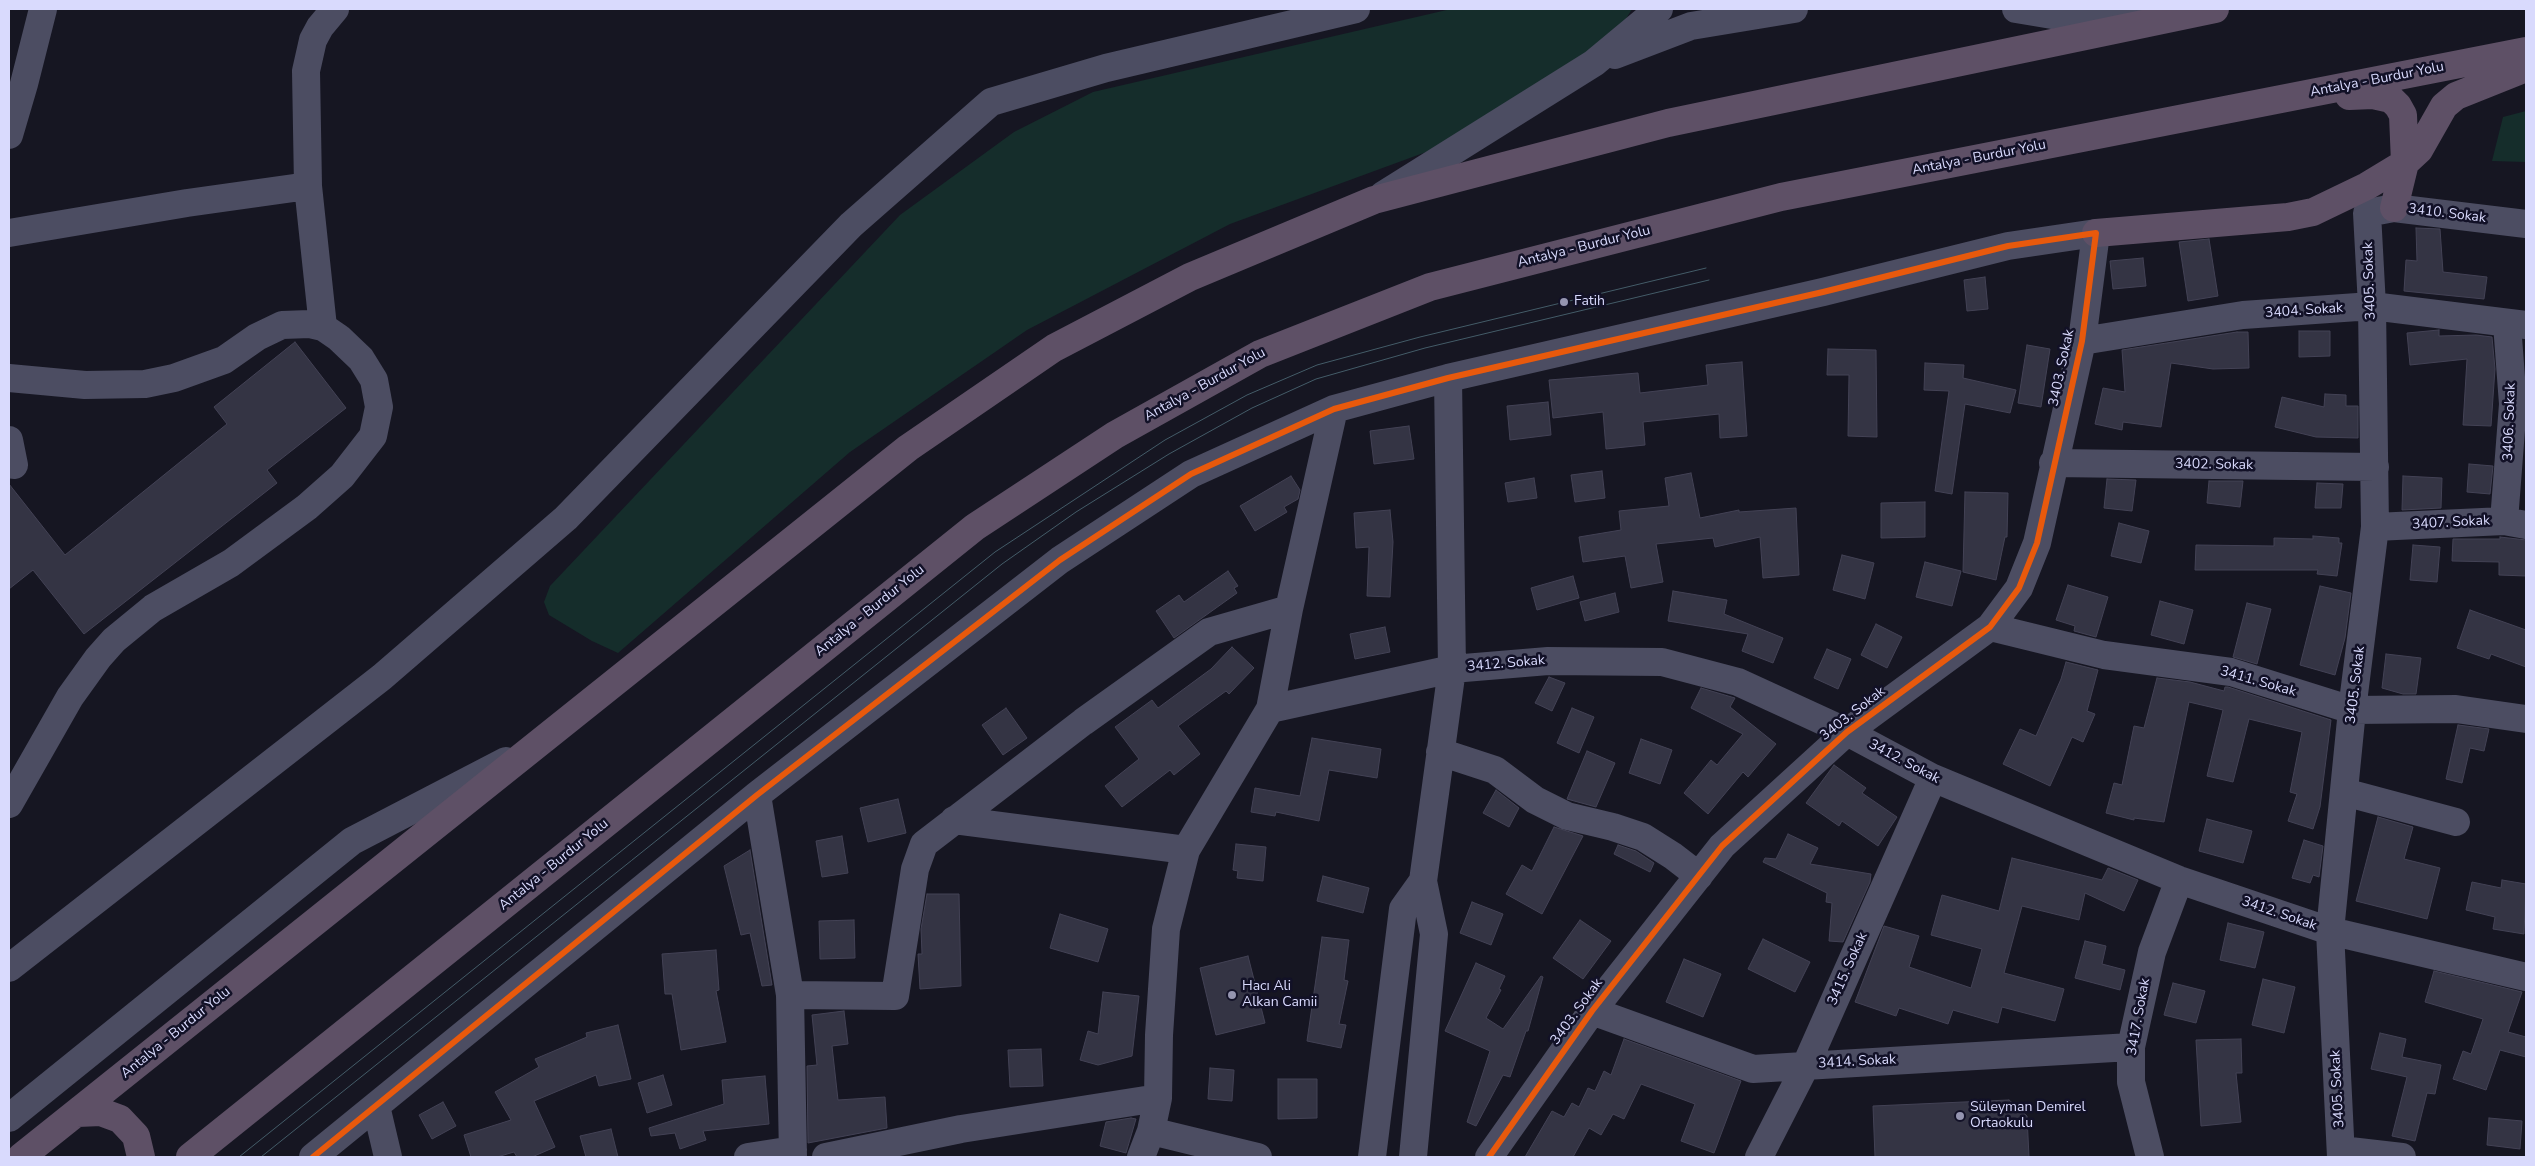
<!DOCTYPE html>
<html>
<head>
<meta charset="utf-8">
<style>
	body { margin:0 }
	#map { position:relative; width:2535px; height:1166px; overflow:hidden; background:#161622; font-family:"Nunito Sans",sans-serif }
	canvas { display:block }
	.frame { position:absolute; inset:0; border:10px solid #d9dafd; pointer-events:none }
</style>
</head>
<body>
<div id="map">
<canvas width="2535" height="1166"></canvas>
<div class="frame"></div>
</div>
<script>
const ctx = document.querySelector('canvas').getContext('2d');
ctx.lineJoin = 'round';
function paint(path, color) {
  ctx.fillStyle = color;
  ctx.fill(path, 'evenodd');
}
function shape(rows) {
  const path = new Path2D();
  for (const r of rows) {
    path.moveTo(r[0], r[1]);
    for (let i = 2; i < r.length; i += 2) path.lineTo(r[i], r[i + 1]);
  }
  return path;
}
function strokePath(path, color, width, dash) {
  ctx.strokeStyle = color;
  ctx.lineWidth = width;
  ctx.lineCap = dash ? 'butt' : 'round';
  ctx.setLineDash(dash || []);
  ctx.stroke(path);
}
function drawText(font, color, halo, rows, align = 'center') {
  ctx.font = font + ' "Nunito Sans",sans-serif';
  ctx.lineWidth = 5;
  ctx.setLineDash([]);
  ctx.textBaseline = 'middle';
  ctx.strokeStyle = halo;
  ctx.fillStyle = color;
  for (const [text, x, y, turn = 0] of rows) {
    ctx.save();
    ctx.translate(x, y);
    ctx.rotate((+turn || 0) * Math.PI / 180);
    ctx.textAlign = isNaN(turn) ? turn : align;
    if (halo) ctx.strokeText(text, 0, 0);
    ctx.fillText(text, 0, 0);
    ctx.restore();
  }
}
paint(shape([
	[1451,9,1632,9,1616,35,1467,137,1230,224,1027,330,850,452,618,653,592,641,549,615,544,602,550,586,900,215,1014,132,1093,92],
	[2526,111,2526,162,2492,161,2503,117]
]), '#152d2b');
const building = shape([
	[2416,228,2440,229,2443,272,2487,277,2484,299,2404,291,2406,260,2417,261,2416,228],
	[2209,239,2218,296,2188,301,2179,242,2209,239],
	[2143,258,2146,286,2113,289,2110,261,2143,258],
	[1985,277,1988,309,1967,311,1964,280,1985,277],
	[2439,330,2439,336,2476,335,2492,337,2495,369,2491,426,2463,425,2467,359,2410,365,2407,333,2439,330],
	[2299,331,2330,331,2330,356,2299,357,2299,331],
	[2237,332,2248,332,2249,368,2213,369,2171,363,2161,427,2123,422,2122,430,2095,424,2103,388,2125,392,2122,350,2237,332],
	[295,342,346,408,267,470,277,483,84,634,33,570,9,589,9,484,65,555,227,424,214,407,295,342],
	[2027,345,2050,349,2041,407,2018,403,2027,345],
	[1828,349,1876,350,1877,437,1848,436,1849,375,1827,375,1828,349],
	[1742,362,1747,436,1720,438,1719,414,1643,422,1645,445,1606,449,1603,412,1553,418,1549,380,1638,373,1640,393,1708,385,1706,365,1742,362],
	[1925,363,1964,365,1963,378,2016,390,2010,413,1965,404,1952,494,1935,491,1949,391,1924,390,1925,363],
	[2325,394,2346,395,2346,406,2358,406,2358,438,2316,437,2275,427,2282,397,2324,407,2325,394],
	[1548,402,1551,435,1510,440,1507,406,1548,402],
	[1409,426,1414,459,1374,464,1370,431,1409,426],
	[2469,464,2493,466,2490,494,2467,492,2469,464],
	[1602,471,1605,498,1575,502,1571,475,1602,471],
	[1691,473,1700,518,1739,510,1739,512,1796,508,1799,575,1763,578,1760,537,1715,547,1713,538,1656,544,1663,582,1631,588,1625,556,1583,562,1579,537,1621,530,1619,511,1669,506,1665,478,1691,473],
	[1291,476,1300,490,1298,499,1284,507,1287,512,1255,531,1240,506,1291,476],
	[2403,476,2442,478,2441,508,2402,510,2403,476],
	[1534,478,1537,498,1508,502,1505,483,1534,478],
	[2107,479,2136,480,2132,511,2104,508,2107,479],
	[2209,481,2243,481,2240,507,2207,503,2209,481],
	[2317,483,2343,484,2341,508,2315,508,2317,483],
	[1965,492,2008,493,2007,537,2005,537,1996,580,1963,572,1965,492],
	[1925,502,1925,537,1881,538,1881,503,1925,502],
	[1390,510,1393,542,1390,597,1367,596,1369,547,1356,548,1354,513,1390,510],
	[2119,523,2149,531,2141,563,2111,556,2119,523],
	[2313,536,2339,538,2339,543,2342,543,2337,576,2317,574,2318,570,2195,570,2196,545,2274,546,2274,538,2313,539,2313,536],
	[2500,537,2526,540,2526,576,2499,575,2499,562,2452,561,2453,539,2500,539,2500,537],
	[2413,545,2440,547,2437,582,2410,580,2413,545],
	[1842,555,1874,563,1865,599,1833,590,1842,555],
	[1925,562,1961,571,1952,606,1916,597,1925,562],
	[1228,571,1238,586,1234,588,1237,593,1174,638,1156,611,1179,595,1184,602,1228,571],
	[1573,576,1579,598,1537,610,1531,588,1573,576],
	[2068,585,2108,597,2096,637,2074,631,2075,626,2056,620,2068,585],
	[2320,586,2351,593,2345,638,2335,675,2300,665,2320,586],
	[1673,591,1727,600,1724,614,1783,638,1773,663,1742,651,1748,634,1668,621,1673,591],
	[1615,593,1619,612,1585,621,1580,602,1615,593],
	[2160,601,2193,610,2184,644,2151,635,2160,601],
	[2247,603,2271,609,2257,664,2233,657,2247,603],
	[2470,610,2526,630,2526,667,2491,654,2489,659,2457,648,2470,610],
	[1876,624,1902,637,1887,668,1861,655,1876,624],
	[1385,627,1390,652,1355,659,1350,634,1385,627],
	[1232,647,1254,668,1229,694,1226,691,1178,726,1200,754,1174,775,1170,770,1122,807,1105,786,1139,759,1115,727,1152,700,1158,708,1211,669,1232,647],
	[1827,649,1851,659,1838,689,1814,678,1827,649],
	[2386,654,2421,658,2416,694,2403,694,2382,688,2386,654],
	[2066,662,2098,670,2087,711,2095,714,2083,742,2072,737,2050,786,2003,764,2020,729,2036,736,2061,679,2066,662],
	[1549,677,1565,683,1552,711,1535,703,1549,677],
	[2157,678,2190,682,2224,691,2225,687,2228,687,2331,720,2320,807,2313,829,2288,821,2297,794,2290,792,2302,732,2249,719,2233,782,2207,776,2223,710,2189,702,2164,822,2134,818,2134,820,2106,813,2114,783,2122,785,2134,726,2144,728,2157,678],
	[1701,688,1735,698,1730,707,1776,744,1748,777,1743,772,1708,814,1684,793,1711,760,1717,765,1743,734,1691,708,1701,688],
	[1006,708,1027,738,1003,755,982,725,1006,708],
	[1572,708,1594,717,1579,753,1557,743,1572,708],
	[2458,725,2489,729,2484,751,2470,748,2462,783,2446,779,2458,725],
	[1312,738,1381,749,1377,778,1329,770,1319,821,1276,812,1275,816,1251,812,1255,788,1300,796,1312,738],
	[1641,739,1672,750,1660,784,1629,773,1641,739],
	[1587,751,1615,763,1596,807,1567,799,1587,751],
	[1834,765,1866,788,1862,793,1897,817,1878,846,1842,821,1839,826,1806,803,1834,765],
	[1496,790,1519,808,1509,827,1483,813,1496,790],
	[898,799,906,833,868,842,860,808,898,799],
	[2378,817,2413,827,2404,859,2440,868,2427,919,2356,901,2378,817],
	[2207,819,2252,831,2243,863,2199,851,2207,819],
	[1554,827,1583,836,1542,914,1506,894,1522,865,1532,871,1554,827],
	[1788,834,1818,848,1810,864,1871,874,1870,882,1843,942,1829,941,1832,903,1826,902,1827,893,1763,862,1765,858,1776,859,1788,834],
	[842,836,848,873,822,877,816,841,842,836],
	[2304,840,2323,846,2319,877,2313,875,2310,883,2292,878,2304,840],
	[1236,844,1266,847,1263,881,1237,878,1238,871,1233,870,1236,844],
	[1618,845,1636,851,1654,863,1650,872,1614,854,1618,845],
	[750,850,772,985,762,986,750,933,741,935,724,866,750,850],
	[2012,858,2102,880,2108,868,2138,880,2124,911,2085,893,2079,920,2022,906,2004,973,2064,989,2055,1021,2002,1007,1998,1023,1953,1010,1948,1024,1899,1008,1896,1016,1855,1002,1884,926,1919,936,1909,967,1971,988,1982,949,1931,935,1942,895,1999,911,2012,858],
	[1323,876,1369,888,1363,913,1317,901,1323,876],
	[2502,880,2526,884,2524,934,2493,929,2495,917,2466,910,2472,882,2501,888,2502,880],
	[927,894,959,894,961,986,920,989,918,954,922,954,921,929,927,894],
	[1472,902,1503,914,1491,945,1460,933,1472,902],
	[1060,914,1108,929,1098,962,1050,948,1060,914],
	[854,920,855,958,820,959,819,921,854,920],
	[1580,920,1611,941,1583,979,1553,958,1580,920],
	[2228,923,2264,932,2255,968,2220,960,2228,923],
	[1322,937,1349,940,1344,980,1348,981,1339,1024,1346,1025,1341,1048,1307,1041,1322,937],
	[1763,939,1810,962,1795,992,1748,969,1763,939],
	[2085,941,2106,946,2102,964,2125,970,2120,990,2075,978,2085,941],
	[716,950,719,990,716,991,726,1042,681,1050,672,994,665,994,662,954,716,950],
	[1248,956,1265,1023,1216,1035,1200,968,1248,956],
	[1684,959,1721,974,1703,1017,1666,1002,1684,959],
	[1476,963,1505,976,1499,989,1501,990,1486,1018,1503,1029,1541,976,1543,977,1528,1031,1526,1031,1510,1077,1503,1075,1476,1126,1467,1122,1490,1051,1445,1031,1476,963],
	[2434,971,2522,992,2508,1032,2526,1037,2526,1057,2500,1050,2486,1090,2453,1079,2463,1051,2471,1054,2483,1019,2425,1002,2434,971],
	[2263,979,2295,987,2284,1033,2252,1025,2263,979],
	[2173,983,2205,991,2196,1023,2164,1015,2173,983],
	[1103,992,1139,996,1132,1056,1098,1065,1080,1060,1088,1031,1098,1034,1103,992],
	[844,1011,848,1044,832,1046,838,1100,885,1097,887,1128,808,1143,807,1066,817,1065,812,1015,844,1011],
	[618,1025,631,1079,599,1086,596,1075,534,1101,555,1147,532,1157,517,1157,514,1152,497,1157,471,1157,464,1135,511,1120,495,1092,539,1067,535,1059,587,1037,586,1033,618,1025],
	[2380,1033,2406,1039,2402,1057,2441,1065,2435,1094,2427,1093,2415,1141,2392,1136,2407,1077,2371,1069,2380,1033],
	[1624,1039,1741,1081,1714,1153,1681,1141,1695,1104,1641,1084,1624,1119,1613,1114,1601,1135,1589,1128,1573,1157,1525,1157,1552,1111,1564,1117,1572,1103,1579,1107,1588,1088,1595,1091,1604,1071,1611,1075,1624,1039],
	[2241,1039,2242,1073,2236,1073,2241,1122,2201,1126,2196,1040,2241,1039],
	[1041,1049,1043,1086,1010,1087,1008,1050,1041,1049],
	[1210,1068,1234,1070,1232,1101,1208,1099,1210,1068],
	[663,1075,672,1105,647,1113,638,1083,663,1075],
	[765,1076,769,1124,703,1131,706,1140,680,1149,675,1133,651,1136,649,1128,724,1104,722,1080,765,1076],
	[1278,1079,1317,1079,1317,1118,1278,1119,1278,1079],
	[2009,1100,2027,1116,2029,1157,1875,1157,1873,1106,2009,1100],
	[443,1102,456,1126,432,1139,419,1115,443,1102],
	[1131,1118,1136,1119,1126,1153,1100,1146,1106,1122,1131,1118],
	[2489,1118,2522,1121,2520,1149,2487,1145,2489,1118],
	[611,1129,618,1157,586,1157,580,1136,611,1129]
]);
paint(building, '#343444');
strokePath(building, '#434255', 1);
strokePath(shape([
	[2016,9,2052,15,2155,9],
	[1615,55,1691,26,1794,9],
	[9,135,24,84,43,9],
	[1383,195,1594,63,1659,9],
	[9,233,187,203,308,186],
	[323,327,308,186,306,71,313,40,320,27,335,9],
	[2082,341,2243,315,2372,306,2526,325],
	[9,378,85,385,145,384,174,378,224,360,257,337,282,325,310,324,323,327,339,338,361,359,374,380,379,407,373,436,342,476,307,507,231,563,153,608,114,640,98,658,70,697,9,804],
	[9,440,14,465],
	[2053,463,2375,467],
	[2504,521,2513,404,2507,324],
	[2375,527,2504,521,2526,525],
	[1990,627,2104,655,2231,672,2352,710,2456,709,2526,719],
	[1270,709,1452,669,1548,661,1662,662,1738,682,1847,732,1933,778,2179,880,2330,931,2526,977],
	[1440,752,1495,770,1535,800,1567,816,1613,827,1643,837,1673,856,1699,876],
	[2344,792,2456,822],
	[757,795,790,995,793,1157],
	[954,820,1186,850],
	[1423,881,1452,669,1448,378],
	[9,968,382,677,566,518,851,225,991,102,1106,68,1356,9],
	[790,995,895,996,915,869,924,844,1083,722,1209,632,1289,609],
	[1592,1011,1753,1069,2131,1047],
	[376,1106,388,1157],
	[9,1118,352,841,506,761],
	[1151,1131,1258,1157],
	[2341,1150,2402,1157],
	[313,1157,757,795,1060,560,1191,474,1334,409,1448,378,1823,292,2008,246,2096,233,2082,341,2037,543,2019,588,1990,627,1847,732,1722,846,1592,1011,1489,1157],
	[748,1157,793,1150],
	[826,1157,961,1129,1158,1098],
	[1141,1157,1151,1131,1158,1098,1159,1035,1166,929,1186,850,1270,709,1289,609,1334,409],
	[1372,1157,1403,909,1423,881,1434,934,1413,1157],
	[1759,1157,1806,1065,1933,778],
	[2150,1157,2131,1082,2131,1047,2152,952,2179,880],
	[2341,1157,2330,931,2352,710,2375,527,2372,306,2367,213,2394,208,2526,224]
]), '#4c4d62', 28);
strokePath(shape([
	[2349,96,2373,95,2391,99,2398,106,2403,115,2405,163,2394,208],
	[2096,233,2288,217,2313,212,2367,186,2405,163,2419,150,2444,106,2456,96,2526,68],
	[77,1113,101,1112,120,1119,136,1136,141,1157],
	[21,1157,908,448,1054,348,1190,277,1374,200,1668,123,2215,9],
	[190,1157,975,527,1115,435,1260,354,1430,287,1781,197,2526,51]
]), '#5e5066', 28);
strokePath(shape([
	[239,1157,995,552,1165,440,1247,395,1317,365,1420,337,1706,268],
	[261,1157,1002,564,1076,512,1169,454,1252,408,1316,379,1425,348,1709,280]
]), '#445c68', 1);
strokePath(shape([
	[313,1157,757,795,1060,560,1191,474,1334,409,1448,378,1823,292,2008,246,2096,233,2082,341,2037,543,2019,588,1990,627,1847,732,1722,846,1592,1011,1489,1157]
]), '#e8590c', 6);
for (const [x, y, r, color] of [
	[1564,302,5,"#9595b0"],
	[1232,995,5,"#9595b0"],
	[1960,1116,5,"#9595b0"]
]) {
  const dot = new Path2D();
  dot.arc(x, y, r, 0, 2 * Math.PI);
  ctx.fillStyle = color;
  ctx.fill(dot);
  strokePath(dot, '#121127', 2);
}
drawText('14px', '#d9dafd', '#121127', [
	["Antalya - Burdur Yolu",2377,80,-11],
	["Antalya - Burdur Yolu",1979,158,-11],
	["3410. Sokak",2447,214,7],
	["Antalya - Burdur Yolu",1584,247,-14],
	["3405. Sokak",2370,281,-92],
	["3404. Sokak",2304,311,-4],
	["3403. Sokak",2062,368,-78],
	["Antalya - Burdur Yolu",1205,385,-29],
	["3406. Sokak",2510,422,-88],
	["3402. Sokak",2214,465,1],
	["3407. Sokak",2451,523,-3],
	["Antalya - Burdur Yolu",870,611,-39],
	["3412. Sokak",1506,664,-5],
	["3411. Sokak",2258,682,16],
	["3405. Sokak",2356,685,-83],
	["3403. Sokak",1853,714,-38],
	["3412. Sokak",1904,762,28],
	["Antalya - Burdur Yolu",554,865,-39],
	["3412. Sokak",2279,914,19],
	["3415. Sokak",1848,969,-66],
	["3403. Sokak",1577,1012,-54],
	["3417. Sokak",2139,1017,-80],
	["Antalya - Burdur Yolu",176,1033,-39],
	["3414. Sokak",1857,1062,-3],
	["3405. Sokak",2338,1089,-93]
]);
drawText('14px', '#d9dafd', '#121127', [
	["Fatih",1574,302],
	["Hacı Ali",1242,987],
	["Alkan Camii",1242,1003],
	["Süleyman Demirel",1970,1108],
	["Ortaokulu",1970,1124]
], 'left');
</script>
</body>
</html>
